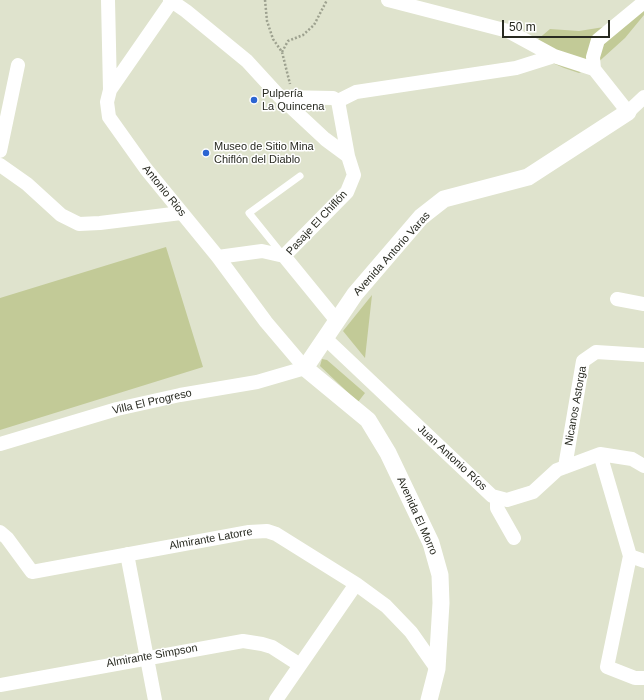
<!DOCTYPE html>
<html>
<head>
<meta charset="utf-8">
<style>
	body { margin:0 }
	#map { position:relative; width:644px; height:700px; overflow:hidden; background:#dfe3cd; font-family:Arial,sans-serif }
	canvas { display:block }
	.scale { position:absolute; left:502px; top:20px; width:108px; height:18px; box-sizing:border-box; border:2px solid #282a21; border-top:0; padding-left:5px; font-size:12px; line-height:14px; white-space:nowrap; color:#282a21; -webkit-text-stroke:3px #fff; paint-order:stroke }
</style>
</head>
<body>
<div id="map">
<canvas width="644" height="700"></canvas>
<div class="scale">50 m</div>
</div>
<script>
const ctx = document.querySelector('canvas').getContext('2d');
ctx.lineJoin = 'round';
function paint(path, color) {
  ctx.fillStyle = color;
  ctx.fill(path, 'evenodd');
}
function shape(rows) {
  const path = new Path2D();
  for (const r of rows) {
    path.moveTo(r[0], r[1]);
    for (let i = 2; i < r.length; i += 2) path.lineTo(r[i], r[i + 1]);
  }
  return path;
}
function strokePath(path, color, width, dash) {
  ctx.strokeStyle = color;
  ctx.lineWidth = width;
  ctx.lineCap = dash ? 'butt' : 'round';
  ctx.setLineDash(dash || []);
  ctx.stroke(path);
}
function drawText(font, color, halo, rows, align = 'center') {
  ctx.font = font + ' Arial,sans-serif';
  ctx.lineWidth = 3;
  ctx.setLineDash([]);
  ctx.textBaseline = 'middle';
  ctx.strokeStyle = halo;
  ctx.fillStyle = color;
  for (const [text, x, y, turn = 0] of rows) {
    ctx.save();
    ctx.translate(x, y);
    ctx.rotate((+turn || 0) * Math.PI / 180);
    ctx.textAlign = isNaN(turn) ? turn : align;
    if (halo) ctx.strokeText(text, 0, 0);
    ctx.fillText(text, 0, 0);
    ctx.restore();
  }
}
paint(shape([
	[644,8,644,15,625,38,594,66,579,73,564,68,539,57,530,46,550,29,579,31,604,27],
	[166,247,203,367,0,430,0,298],
	[372,295,365,358,343,331],
	[322,359,327,360,365,393,358,402,320,366]
]), '#c2ca97');
strokePath(shape([
	[265,0,267,21,273,39,282,52,290,84],
	[282,52,288,41,303,35,314,25,327,0]
]), '#9da18f', 2.5, [2, 2]);
strokePath(shape([
	[282,254,249,213,300,176]
]), '#fff', 7);
strokePath(shape([
	[108,0,110,90],
	[170,0,186,11,247,61,280,97,325,139,348,156,354,175,347,192,284,256,337,321],
	[388,0,508,31,554,56],
	[594,69,593,57,598,40,644,2],
	[594,69,628,112,644,97],
	[280,97,333,98,338,101,356,92,516,68,554,56,594,69],
	[338,101,348,156],
	[0,151,18,65],
	[0,165,27,184,61,215,79,224,100,223,181,213],
	[218,257,262,251,284,256],
	[617,299,644,304],
	[325,338,492,496,507,500,533,492,557,470,600,454,632,459,644,466],
	[0,444,117,409,180,395,257,382,305,368,266,322,218,257,146,169,109,117,107,102,110,90,171,2],
	[600,454,630,556,607,667,635,678,644,678],
	[565,467,583,361,596,352,644,355],
	[497,498,497,508,514,538],
	[0,532,7,538,32,572,249,532,267,531,276,534,356,584,386,606,411,632,437,669],
	[127,554,155,700],
	[630,556,644,561],
	[0,685,243,641,262,644,272,647,300,665],
	[276,700,356,584]
]), '#fff', 14);
strokePath(shape([
	[429,700,437,669,441,603,440,575,431,543,388,453,368,420,305,368,355,294,421,217,444,199,528,177,628,112]
]), '#fff', 17);
for (const [x, y, r, color] of [
	[254,100,4,"#2c65d2"],
	[206,153,4,"#2c65d2"]
]) {
  const dot = new Path2D();
  dot.arc(x, y, r, 0, 2 * Math.PI);
  ctx.fillStyle = color;
  ctx.fill(dot);
  strokePath(dot, '#fff', 1.5);
}
drawText('11px', '#282a21', '#fff', [
	["Pulpería",262,94],
	["La Quincena",262,107],
	["Museo de Sitio Mina",214,147],
	["Chiflón del Diablo",214,160]
], 'left');
drawText('11px', '#282a21', '#fff', [
	["Antonio Rios",164,191,51],
	["Pasaje El Chiflón",317,223,-47],
	["Avenida Antorio Varas",392,254,-48],
	["Villa El Progreso",152,402,-13],
	["Nicanos Astorga",576,406,-80],
	["Juan Antonio Ríos",452,458,43],
	["Avenida El Morro",417,516,66],
	["Almirante Latorre",211,539,-10],
	["Almirante Simpson",152,656,-10]
]);
</script>
</body>
</html>
